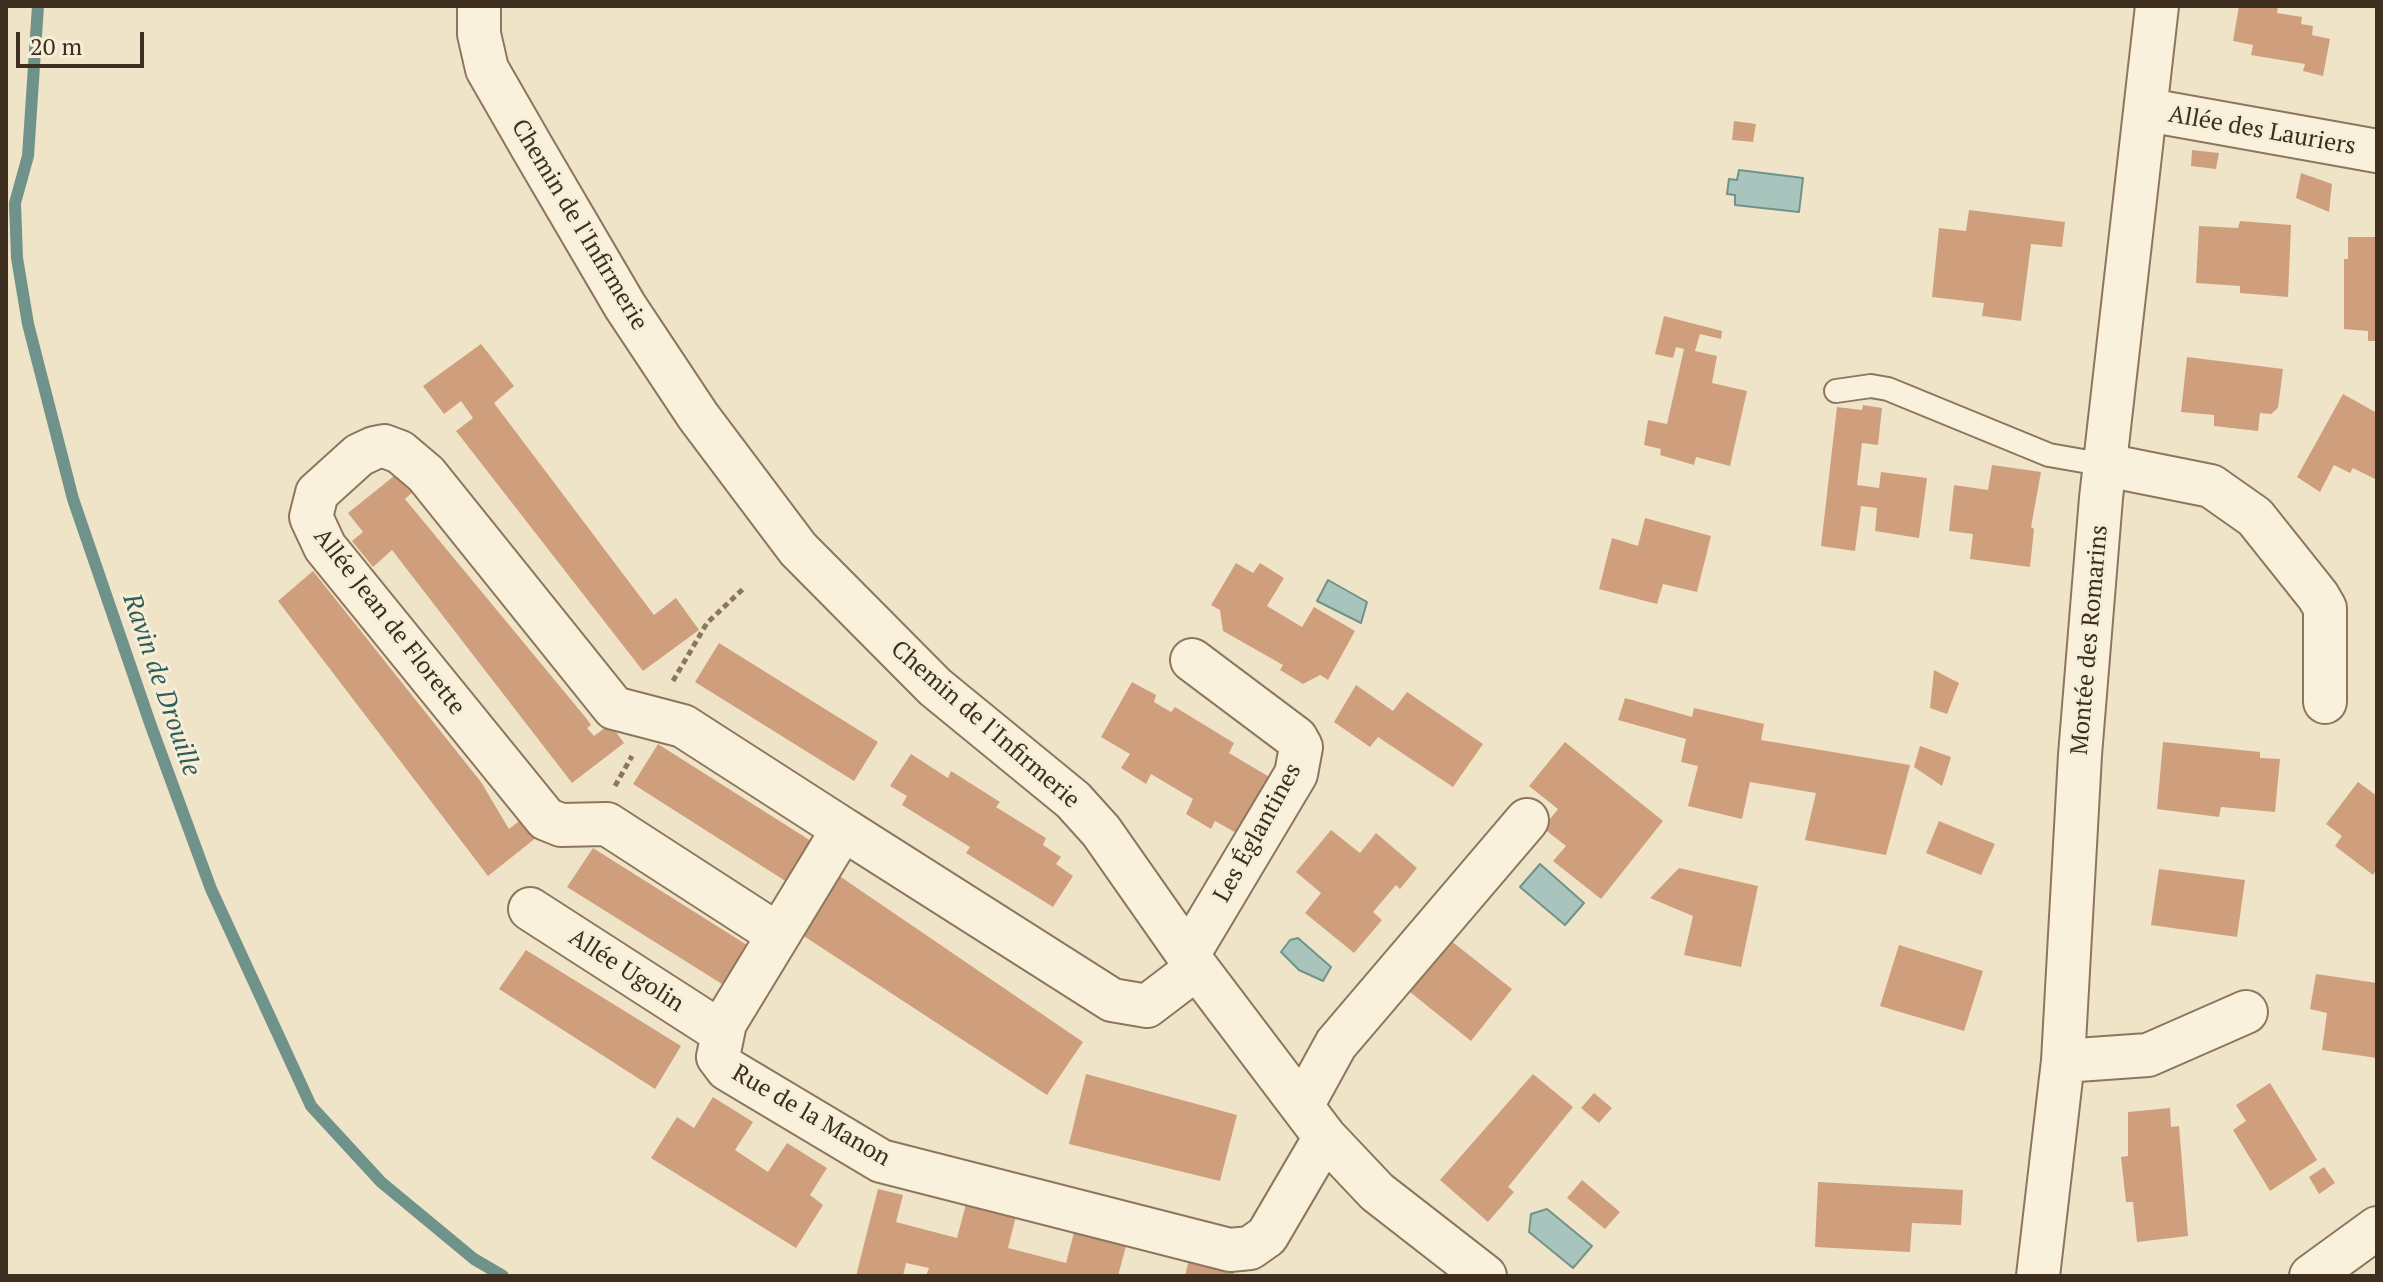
<!DOCTYPE html>
<html>
<head>
<meta charset="utf-8">
<style>
	body { margin:0 }
	#map { position:relative; width:2383px; height:1282px; overflow:hidden; background:#f0e4c8; font-family:"PT Serif",serif }
	canvas { display:block }
	.frame { position:absolute; inset:0; border:8px solid #3d2e20; pointer-events:none }
	.scale { position:absolute; left:16px; top:32px; width:128px; height:36px; box-sizing:border-box; border:4px solid #3d2e20; border-top:0; padding-left:10px; font-size:24px; line-height:28px; white-space:nowrap; color:#3d2e20; -webkit-text-stroke:6px #f7eed8; paint-order:stroke }
</style>
</head>
<body>
<div id="map">
<canvas width="2383" height="1282"></canvas>
<div class="frame"></div>
<div class="scale">20 m</div>
</div>
<script>
const ctx = document.querySelector('canvas').getContext('2d');
ctx.lineJoin = 'round';
function paint(path, color) {
  ctx.fillStyle = color;
  ctx.fill(path, 'evenodd');
}
function shape(rows) {
  const path = new Path2D();
  for (const r of rows) {
    path.moveTo(r[0], r[1]);
    for (let i = 2; i < r.length; i += 2) path.lineTo(r[i], r[i + 1]);
  }
  return path;
}
function strokePath(path, color, width, dash) {
  ctx.strokeStyle = color;
  ctx.lineWidth = width;
  ctx.lineCap = dash ? 'butt' : 'round';
  ctx.setLineDash(dash || []);
  ctx.stroke(path);
}
function drawText(font, color, halo, rows, align = 'center') {
  ctx.font = font + ' "PT Serif",serif';
  ctx.lineWidth = 6;
  ctx.setLineDash([]);
  ctx.textBaseline = 'middle';
  ctx.strokeStyle = halo;
  ctx.fillStyle = color;
  for (const [text, x, y, turn = 0] of rows) {
    ctx.save();
    ctx.translate(x, y);
    ctx.rotate((+turn || 0) * Math.PI / 180);
    ctx.textAlign = isNaN(turn) ? turn : align;
    if (halo) ctx.strokeText(text, 0, 0);
    ctx.fillText(text, 0, 0);
    ctx.restore();
  }
}
const water = shape([
	[1739,170,1803,178,1799,212,1735,205,1735,195,1727,194,1729,179,1737,180,1739,170],
	[1328,580,1367,602,1361,623,1317,601,1328,580],
	[1540,864,1584,903,1565,925,1520,887,1540,864],
	[1298,938,1331,967,1323,981,1299,970,1281,952,1290,940,1298,938],
	[1547,1209,1592,1246,1573,1268,1529,1232,1531,1214,1547,1209]
]);
paint(water, '#a9c4bc');
strokePath(water, '#6f938a', 2);
strokePath(shape([
	[38,6,28,156,15,203,17,258,28,324,73,499,151,726,211,889,311,1106,381,1182,474,1259,503,1276]
]), '#6f938a', 12);
paint(shape([
	[2239,6,2278,6,2277,13,2302,17,2301,24,2313,26,2312,35,2330,39,2323,76,2303,71,2305,64,2251,55,2253,45,2233,41],
	[1734,121,1756,124,1753,142,1732,140],
	[2192,150,2219,153,2216,169,2191,166],
	[2301,173,2332,184,2329,212,2296,198],
	[1969,210,2065,222,2062,247,2031,244,2021,321,1982,316,1984,303,1932,297,1939,228,1966,231],
	[2240,221,2291,225,2288,297,2240,293,2240,286,2196,283,2199,226,2238,228],
	[2348,237,2377,237,2377,341,2368,341,2368,331,2344,329,2344,259,2348,259],
	[1664,316,1722,331,1721,339,1700,334,1695,351,1717,356,1712,383,1747,391,1730,466,1696,457,1694,465,1660,455,1661,449,1644,445,1648,420,1667,424,1684,349,1676,347,1673,358,1655,354],
	[481,344,514,386,494,403,654,615,676,598,699,630,643,671,456,431,473,418,461,401,444,414,423,386],
	[2187,357,2283,369,2278,408,2271,414,2260,413,2258,431,2214,426,2214,415,2181,412],
	[2343,394,2377,413,2377,480,2353,468,2350,473,2334,465,2320,492,2297,477],
	[1863,405,1882,408,1878,445,1862,443,1857,485,1879,488,1881,472,1927,478,1919,538,1875,531,1877,508,1861,506,1855,551,1821,546,1837,407,1862,410],
	[1992,465,2041,472,2031,527,2034,529,2030,567,1970,559,1973,534,1949,531,1954,485,1988,490],
	[399,472,415,490,405,499,586,718,591,725,587,728,594,736,610,724,624,743,572,783,392,550,373,567,352,541,363,532,348,513],
	[1645,518,1711,536,1697,592,1663,584,1657,604,1599,589,1612,538,1638,546],
	[1236,563,1253,573,1260,563,1284,578,1267,606,1302,627,1314,607,1355,631,1328,680,1320,675,1303,684,1280,670,1283,665,1223,631,1220,610,1211,605],
	[313,571,481,782,509,829,523,818,537,837,488,876,278,601],
	[719,643,878,742,854,781,695,682],
	[1934,670,1959,683,1947,714,1930,708],
	[1132,682,1156,695,1154,702,1171,712,1175,707,1234,743,1229,753,1271,778,1238,834,1215,821,1211,829,1186,814,1193,799,1151,774,1146,784,1121,768,1130,754,1101,737],
	[1356,685,1393,711,1407,692,1483,744,1453,787,1378,737,1370,747,1334,722],
	[1625,698,1692,717,1694,708,1764,724,1761,740,1910,765,1886,855,1805,840,1816,793,1750,782,1742,819,1688,806,1698,766,1681,762,1686,739,1618,720],
	[1565,742,1663,821,1601,899,1553,861,1566,846,1543,828,1558,809,1529,786],
	[2163,742,2260,752,2260,758,2280,759,2275,812,2221,807,2219,817,2157,809],
	[658,744,811,841,787,882,633,784],
	[1920,746,1951,757,1942,786,1914,767],
	[911,754,948,778,951,771,1000,802,996,807,1046,838,1043,845,1061,857,1056,864,1073,876,1053,907,966,853,970,847,902,805,907,796,890,786],
	[2358,782,2377,796,2377,869,2373,875,2335,846,2342,836,2326,824],
	[1939,821,1995,844,1981,875,1926,853],
	[1331,830,1360,853,1376,833,1417,868,1400,889,1396,885,1373,912,1382,920,1354,953,1305,913,1321,893,1296,872],
	[593,848,747,945,722,984,567,887],
	[1679,868,1758,886,1741,967,1684,955,1693,916,1650,898],
	[2159,869,2245,880,2237,937,2151,925],
	[835,873,1083,1042,1047,1095,796,931],
	[1450,940,1512,989,1471,1041,1410,992],
	[1899,945,1983,971,1964,1031,1880,1006],
	[526,950,681,1046,655,1089,499,989],
	[2316,974,2377,983,2377,1058,2322,1050,2327,1013,2310,1009],
	[1086,1074,1237,1115,1220,1181,1069,1144],
	[1533,1074,1573,1107,1508,1187,1514,1192,1488,1222,1440,1180],
	[2270,1083,2317,1160,2270,1191,2233,1130,2246,1121,2236,1105],
	[1594,1093,1612,1108,1599,1123,1581,1108],
	[713,1097,753,1122,735,1150,768,1172,787,1143,827,1168,810,1195,823,1205,796,1248,651,1158,677,1117,694,1128],
	[2170,1108,2171,1127,2179,1126,2188,1236,2137,1242,2133,1202,2126,1202,2121,1157,2128,1156,2128,1112],
	[2324,1167,2335,1183,2319,1194,2309,1177],
	[1582,1180,1620,1212,1605,1229,1567,1198],
	[1818,1182,1963,1190,1961,1225,1912,1223,1910,1252,1815,1247],
	[878,1189,903,1195,896,1222,957,1238,966,1204,1016,1216,1008,1248,1066,1263,1076,1225,1128,1238,1118,1276,926,1276,929,1268,906,1263,903,1276,856,1276],
	[1191,1250,1237,1261,1233,1276,1185,1276]
]), '#cf9f7d');
const lane = shape([
	[1836,391,1871,386,1888,389,2049,455,2106,465]
]);
const street = shape([
	[479,6,479,34,487,69,533,149,625,306,698,416,798,549,935,687,1073,800,1101,831,1197,968,1325,1137,1377,1192,1485,1276],
	[2148,110,2377,151],
	[2106,465,2211,486,2255,517,2318,596,2325,608,2325,702],
	[530,909,721,1032],
	[777,934,607,824,561,825,546,819,325,547,311,517,317,493,359,455,374,448,384,446,400,452,426,474,614,708,683,726,843,829],
	[1188,955,1296,774,1301,747,1296,738,1192,660],
	[1197,968,1147,1006,1112,1000,843,829,725,1023,718,1057,727,1069,881,1161,1230,1250,1250,1248,1267,1236,1325,1137],
	[2063,1061,2148,1055,2246,1012],
	[1302,1106,1336,1044,1527,820],
	[2038,1276,2063,1061,2080,755,2101,498,2157,6],
	[2311,1276,2377,1228]
]);
strokePath(lane, '#8d765c', 26);
strokePath(street, '#8d765c', 46);
strokePath(shape([
	[673,681,707,623,745,587],
	[615,786,632,756]
]), '#8d765c', 5, [6, 4]);
strokePath(lane, '#faf1dc', 22);
strokePath(street, '#faf1dc', 42);
drawText('24px', '#3d2e20', '#f7eed8', [
	["Allée des Lauriers",2262,131,10],
	["Chemin de l'Infirmerie",579,225,59],
	["Allée Jean de Florette",389,622,52],
	["Montée des Romarins",2090,640,-85],
	["Chemin de l'Infirmerie",985,725,41],
	["Les Églantines",1258,833,-61],
	["Allée Ugolin",626,971,33],
	["Rue de la Manon",811,1116,30]
]);
drawText('italic 26px', '#2f5d5a', '#f7eed8', [
	["Ravin de Drouille",161,685,71]
]);
</script>
</body>
</html>
